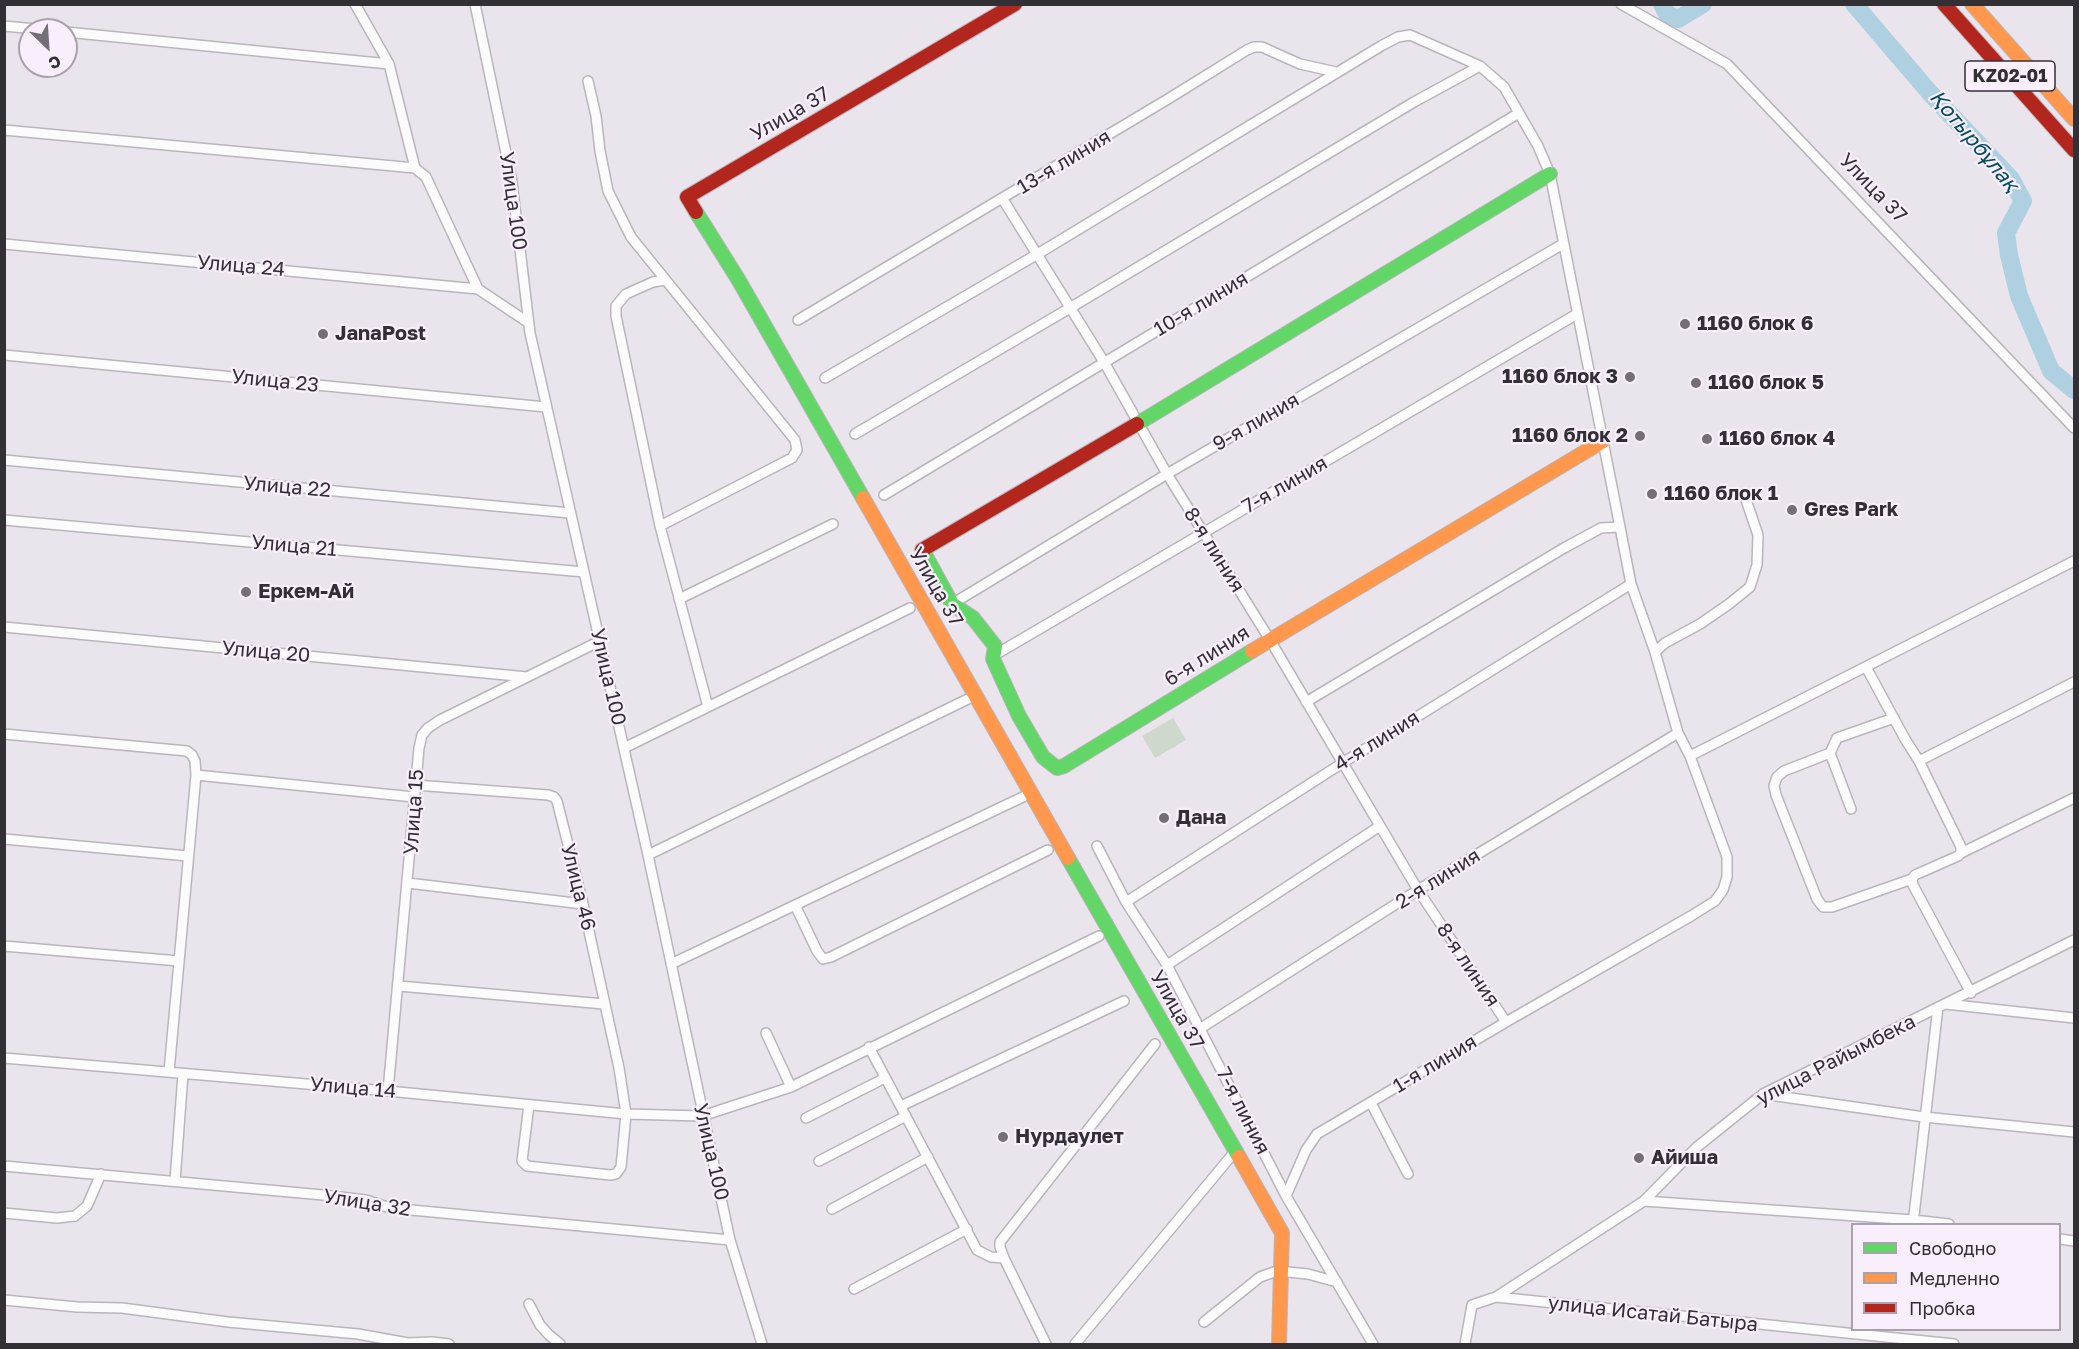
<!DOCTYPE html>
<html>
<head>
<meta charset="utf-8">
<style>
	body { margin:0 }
	#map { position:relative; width:2079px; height:1349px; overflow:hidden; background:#eae4ec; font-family:"Golos Text",sans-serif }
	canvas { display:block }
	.frame { position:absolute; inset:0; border:6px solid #333035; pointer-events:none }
	.legend { position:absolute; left:1851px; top:1223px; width:210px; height:108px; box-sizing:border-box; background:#f8eefc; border:2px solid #a9a2ac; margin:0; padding:8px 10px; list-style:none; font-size:18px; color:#333035 }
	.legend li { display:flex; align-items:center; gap:12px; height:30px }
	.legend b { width:30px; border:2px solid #a9a2ac }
	.north { position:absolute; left:18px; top:18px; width:60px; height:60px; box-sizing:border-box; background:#f8eefc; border:2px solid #a9a2ac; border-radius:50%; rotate:155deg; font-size:16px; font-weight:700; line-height:24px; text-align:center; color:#333035 }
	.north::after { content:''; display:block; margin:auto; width:21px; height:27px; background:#736f75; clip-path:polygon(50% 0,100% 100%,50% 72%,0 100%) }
</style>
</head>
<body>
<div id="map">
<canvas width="2079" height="1349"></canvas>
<div class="frame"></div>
<ul class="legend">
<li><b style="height:8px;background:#63d668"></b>Свободно</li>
<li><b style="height:8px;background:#ff974d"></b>Медленно</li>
<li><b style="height:8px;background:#b3261e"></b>Пробка</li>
</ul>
<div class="north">С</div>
</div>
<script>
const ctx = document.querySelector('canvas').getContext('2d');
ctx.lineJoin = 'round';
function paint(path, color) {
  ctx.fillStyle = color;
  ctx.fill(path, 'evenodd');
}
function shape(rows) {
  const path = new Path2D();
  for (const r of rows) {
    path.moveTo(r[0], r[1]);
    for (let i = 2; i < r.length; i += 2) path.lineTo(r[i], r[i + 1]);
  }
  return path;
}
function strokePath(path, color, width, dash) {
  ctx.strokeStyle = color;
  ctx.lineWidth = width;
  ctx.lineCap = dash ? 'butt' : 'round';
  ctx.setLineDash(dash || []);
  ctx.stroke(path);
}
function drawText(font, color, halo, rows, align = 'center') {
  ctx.font = font + ' "Golos Text",sans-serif';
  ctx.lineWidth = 4.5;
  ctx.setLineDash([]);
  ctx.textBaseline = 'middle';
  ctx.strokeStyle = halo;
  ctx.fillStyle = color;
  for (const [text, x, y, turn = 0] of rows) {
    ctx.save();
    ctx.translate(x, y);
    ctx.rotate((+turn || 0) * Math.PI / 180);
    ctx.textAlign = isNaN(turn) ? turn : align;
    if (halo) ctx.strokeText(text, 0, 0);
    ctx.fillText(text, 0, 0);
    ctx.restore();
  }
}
paint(shape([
	[1173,718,1186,740,1155,758,1142,736]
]), '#ced8cc');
strokePath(shape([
	[1662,4,1667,14,1678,19,1703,4],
	[1854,4,1930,93,2011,179,2023,201,2006,233,2009,255,2019,296,2051,371,2074,390]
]), '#aed0e1', 18);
const street = shape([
	[355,4,389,64,415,168,426,177,478,289,529,323],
	[475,4,512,182,530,333,648,855,730,1240,762,1344],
	[1621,4,1727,64,2074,428],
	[4,26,47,30],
	[66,32,389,64],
	[588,81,596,116,600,151,608,191,631,237,795,440,797,450,792,458,660,526],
	[4,130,415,168],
	[1002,198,1104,362,1167,474,1270,640,1418,890,1506,1022],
	[4,244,478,289],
	[665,280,653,282,626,294,616,306,616,316,660,526,708,707],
	[798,320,1168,99,1247,50,1254,47,1262,47,1300,64,1336,72],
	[4,355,546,407],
	[825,378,1036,255,1381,46,1398,37,1410,35,1480,66,1504,87,1538,146,1550,174,1620,527],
	[855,434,1070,308,1414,102,1480,66],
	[4,460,570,513],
	[884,495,1519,113],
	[4,520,584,572],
	[679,599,833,524],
	[952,604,1167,474,1563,244],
	[4,627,527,677],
	[1655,652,1665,643,1700,624,1729,604,1750,587,1757,565,1758,535,1744,494],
	[993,656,1577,314],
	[1866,667,1905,739,1919,761,1961,847,1961,853,1958,856,1915,875,1912,879,1913,885,1971,993],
	[1894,718,1837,738,1830,753,1784,771,1777,777,1774,786,1776,795,1817,899,1823,907,1832,907,1912,879],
	[4,734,187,751,192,755,195,761,196,775,414,797],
	[624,748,910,608],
	[1830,753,1851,809],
	[1690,756,2074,561],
	[1919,761,2074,682],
	[415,785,548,795,554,797,557,801,583,904,619,1068,626,1114,621,1167,616,1174,610,1175,527,1166,522,1161,529,1105],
	[4,839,188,856],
	[1097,846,1126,902,1167,965,1286,1196,1373,1344],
	[1961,853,2074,798],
	[648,855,972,697],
	[408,883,583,904],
	[1126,902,1344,762,1631,584],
	[795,905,817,951,823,959,831,957,1048,850],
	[4,946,179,961],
	[671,964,1027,795],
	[1167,965,1380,826],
	[399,986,604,1004],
	[1946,1004,2074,1018],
	[1201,1028,1418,890,1678,733],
	[766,1033,791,1087],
	[869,1047,977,1250,991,1257,1004,1258],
	[4,1058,388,1091,626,1114,702,1116,791,1087,1099,936],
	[169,1072,196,775],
	[388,1091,419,748,422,735,428,728,440,720,600,641],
	[1763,1094,1924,1117,2074,1132],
	[1371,1103,1408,1174],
	[901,1106,1124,1001],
	[806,1118,885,1078],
	[819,1161,906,1116],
	[4,1166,323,1195,366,1200,390,1208,730,1240],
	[175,1181,183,1074],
	[1286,1196,1306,1150,1317,1134,1506,1022,1691,916,1715,901,1723,890,1727,877,1727,857,1690,756,1678,733,1655,652,1631,584,1620,527,1601,528,1564,548,1306,702],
	[1644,1201,1913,1220,1949,1224],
	[832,1209,928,1157],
	[4,1213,57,1218,75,1216,87,1206,101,1174],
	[1913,1224,1938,1007],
	[2060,1239,2074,1241],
	[854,1289,967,1229],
	[1496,1297,1954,1344],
	[4,1300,77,1307,122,1308,228,1322,358,1334,408,1343,432,1342,449,1344],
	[529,1304,540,1325,549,1335,560,1344],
	[1204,1322,1260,1277,1277,1271,1308,1274,1337,1282],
	[1046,1344,1004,1258,1000,1247,1000,1242,1155,1044],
	[1075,1344,1232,1155],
	[1465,1344,1472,1305,1496,1297,1644,1201,1697,1147,1763,1094,2074,940]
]);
const fast = shape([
	[696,212,738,279,863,498],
	[1137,424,1550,174],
	[923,551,952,604,973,618,995,646,993,659,1019,716,1043,757,1057,768,1064,766,1252,651],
	[1068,858,1239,1157]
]);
const slow = shape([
	[1972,4,2074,119],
	[863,498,1068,858],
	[1252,651,1603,441],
	[1239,1157,1282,1233,1279,1344]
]);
const jam = shape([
	[1944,4,2074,150],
	[696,212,687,197,1015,4],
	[923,551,922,550,1137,424]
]);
strokePath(street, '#bab5bb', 12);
strokePath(fast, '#bab5bb', 16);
strokePath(slow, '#bab5bb', 16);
strokePath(jam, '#bab5bb', 16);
strokePath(street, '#fcfbfc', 9);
strokePath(fast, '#63d668', 14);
strokePath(slow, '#ff974d', 14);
strokePath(jam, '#b3261e', 14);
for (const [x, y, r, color] of [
	[1685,324,6,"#736f75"],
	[323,334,6,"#736f75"],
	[1630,377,6,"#736f75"],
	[1696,383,6,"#736f75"],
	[1640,436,6,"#736f75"],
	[1707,439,6,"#736f75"],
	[1652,494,6,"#736f75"],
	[1792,510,6,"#736f75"],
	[246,592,6,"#736f75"],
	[1164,818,6,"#736f75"],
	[1003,1137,6,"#736f75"],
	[1639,1158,6,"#736f75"]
]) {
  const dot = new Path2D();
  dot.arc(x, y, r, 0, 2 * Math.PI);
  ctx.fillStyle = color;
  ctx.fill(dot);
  strokePath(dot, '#f8eefc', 2);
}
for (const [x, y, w] of [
	[2010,76,90]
]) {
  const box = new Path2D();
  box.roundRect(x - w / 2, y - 15, w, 30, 4.5);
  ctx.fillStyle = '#f8eefc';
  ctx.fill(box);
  strokePath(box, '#333035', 1.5);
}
drawText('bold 18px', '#333035', null, [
	["KZ02-01",2010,76]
]);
drawText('20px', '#333035', '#f8eefc', [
	["Улица 37",790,114,-30],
	["13-я линия",1064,162,-31],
	["Улица 37",1873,188,46],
	["Улица 100",513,201,82],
	["Улица 24",241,266,5],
	["10-я линия",1201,304,-31],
	["Улица 23",275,381,6],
	["9-я линия",1256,422,-30],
	["7-я линия",1285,485,-30],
	["Улица 22",287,487,5],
	["Улица 21",294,546,5],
	["8-я линия",1214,550,58],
	["Улица 37",936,587,60],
	["Улица 20",266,652,5],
	["6-я линия",1207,656,-32],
	["Улица 100",608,677,77],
	["4-я линия",1377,741,-32],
	["Улица 15",414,812,-86],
	["2-я линия",1438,879,-32],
	["Улица 46",578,887,76],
	["8-я линия",1468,965,56],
	["Улица 37",1177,1010,60],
	["улица Райымбека",1836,1060,-27],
	["1-я линия",1435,1064,-31],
	["Улица 14",353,1088,5],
	["7-я линия",1243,1111,63],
	["Улица 100",711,1152,77],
	["Улица 32",367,1203,9],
	["улица Исатай Батыра",1653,1314,6]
]);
drawText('bold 20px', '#333035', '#f8eefc', [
	["1160 блок 6",1697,324],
	["JanaPost",335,334],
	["1160 блок 3",1618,377,"right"],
	["1160 блок 5",1708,383],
	["1160 блок 2",1628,436,"right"],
	["1160 блок 4",1719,439],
	["1160 блок 1",1664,494],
	["Gres Park",1804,510],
	["Еркем-Ай",258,592],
	["Дана",1176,818],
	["Нурдаулет",1015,1137],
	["Айиша",1651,1158]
], 'left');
drawText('italic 21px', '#044c62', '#f8eefc', [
	["Қотырбұлақ",1974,141,50]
]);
</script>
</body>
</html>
